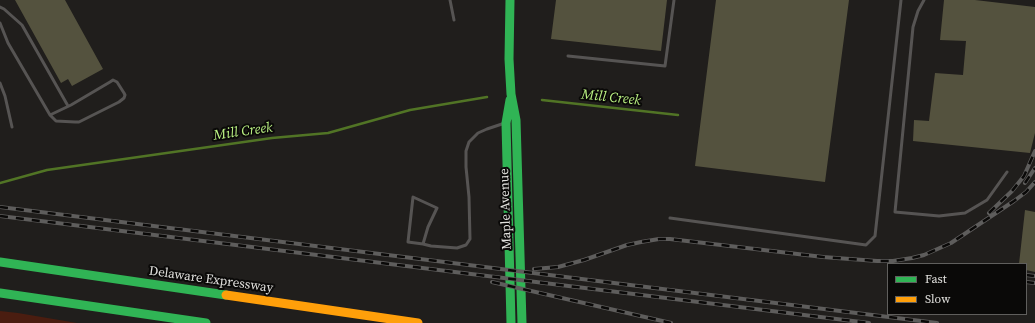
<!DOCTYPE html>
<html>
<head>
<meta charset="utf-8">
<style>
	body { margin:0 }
	#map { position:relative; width:1035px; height:323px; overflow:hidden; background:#201e1c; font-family:"Source Serif 4",serif }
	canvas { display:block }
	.legend { position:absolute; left:887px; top:263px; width:140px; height:52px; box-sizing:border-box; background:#0a0908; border:1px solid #605f5d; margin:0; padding:5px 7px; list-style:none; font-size:12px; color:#e1e0dd }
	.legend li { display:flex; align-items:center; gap:8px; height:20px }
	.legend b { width:20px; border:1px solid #605f5d }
</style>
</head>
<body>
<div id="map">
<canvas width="1035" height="323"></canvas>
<ul class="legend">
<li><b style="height:5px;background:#30b455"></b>Fast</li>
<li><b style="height:5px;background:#ff9f0a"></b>Slow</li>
</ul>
</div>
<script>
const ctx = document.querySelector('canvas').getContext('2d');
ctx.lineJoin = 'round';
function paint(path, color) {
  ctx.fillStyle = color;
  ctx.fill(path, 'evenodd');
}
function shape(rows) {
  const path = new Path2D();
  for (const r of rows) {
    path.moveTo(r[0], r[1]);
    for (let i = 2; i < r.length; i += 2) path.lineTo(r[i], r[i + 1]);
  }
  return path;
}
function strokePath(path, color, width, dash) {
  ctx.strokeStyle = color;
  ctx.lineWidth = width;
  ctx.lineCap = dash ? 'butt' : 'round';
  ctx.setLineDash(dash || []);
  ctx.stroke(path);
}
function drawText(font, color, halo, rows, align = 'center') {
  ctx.font = font + ' "Source Serif 4",serif';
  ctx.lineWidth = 4;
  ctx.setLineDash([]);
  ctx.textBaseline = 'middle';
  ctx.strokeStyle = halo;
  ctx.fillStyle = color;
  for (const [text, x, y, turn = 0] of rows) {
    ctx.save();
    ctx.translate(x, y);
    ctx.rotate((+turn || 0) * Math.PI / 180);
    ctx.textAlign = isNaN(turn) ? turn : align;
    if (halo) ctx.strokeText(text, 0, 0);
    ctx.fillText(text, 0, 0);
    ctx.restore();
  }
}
paint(shape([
	[0,311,18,313,77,323,0,323]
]), '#4a1d10');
strokePath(shape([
	[542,100,678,115],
	[0,183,47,170,272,138,328,133,410,110,487,97]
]), '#517425', 2.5);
paint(shape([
	[15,0,65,0,103,69,72,86,68,79,61,83],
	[556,0,667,0,661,51,551,39],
	[716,0,849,0,825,182,695,166],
	[944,0,975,0,1035,7,1035,133,1030,153,913,141,914,120,929,121,935,73,963,75,966,41,940,40],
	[1025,210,1035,212,1035,272,1026,270,1026,264,1019,264]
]), '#54523e');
strokePath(shape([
	[450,0,454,20],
	[924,0,918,11,913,27,895,212,939,216,965,213,987,200,1007,172],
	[0,7,4,9,22,25,68,106],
	[0,23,8,43,50,115,56,121,75,122,79,122,119,102,124,98,125,95,124,93,117,82,113,80,110,82,71,105,50,115],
	[568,56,665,66,674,0],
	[0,83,5,96,12,127],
	[670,218,866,245,875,236,901,0],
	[423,244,428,227,437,208,413,197,408,242,423,244,431,246,457,248,466,245,470,239,469,197,466,167,466,151,469,142,478,133,487,129,505,123]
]), '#565453', 3);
strokePath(shape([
	[510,0,509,59,511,94,516,120,522,323],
	[510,100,506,123,511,323],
	[0,262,226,295],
	[0,293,206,323]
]), '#30b455', 9);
strokePath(shape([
	[226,295,418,323]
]), '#ff9f0a', 9);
const rail = shape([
	[1025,183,1035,168],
	[0,207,937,323],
	[989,213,1012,191,1024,176,1035,151],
	[0,216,869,323],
	[534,269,558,267,584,260,627,245,641,242,659,239,670,239,823,257,877,261,893,261,912,258,924,255,951,243,1014,201,1026,192,1035,182],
	[1026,275,1035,276],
	[492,282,671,323],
	[1026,282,1035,283]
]);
strokePath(rail, '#5e5d5c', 4);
strokePath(rail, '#0a0908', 2.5, [8]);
drawText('13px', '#e1e0dd', '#0a0908', [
	["Maple Avenue",506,209,-92],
	["Delaware Expressway",211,280,8]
]);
drawText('italic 14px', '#bbf283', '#0a0908', [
	["Mill Creek",611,98,6],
	["Mill Creek",243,132,-8]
]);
</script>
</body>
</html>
